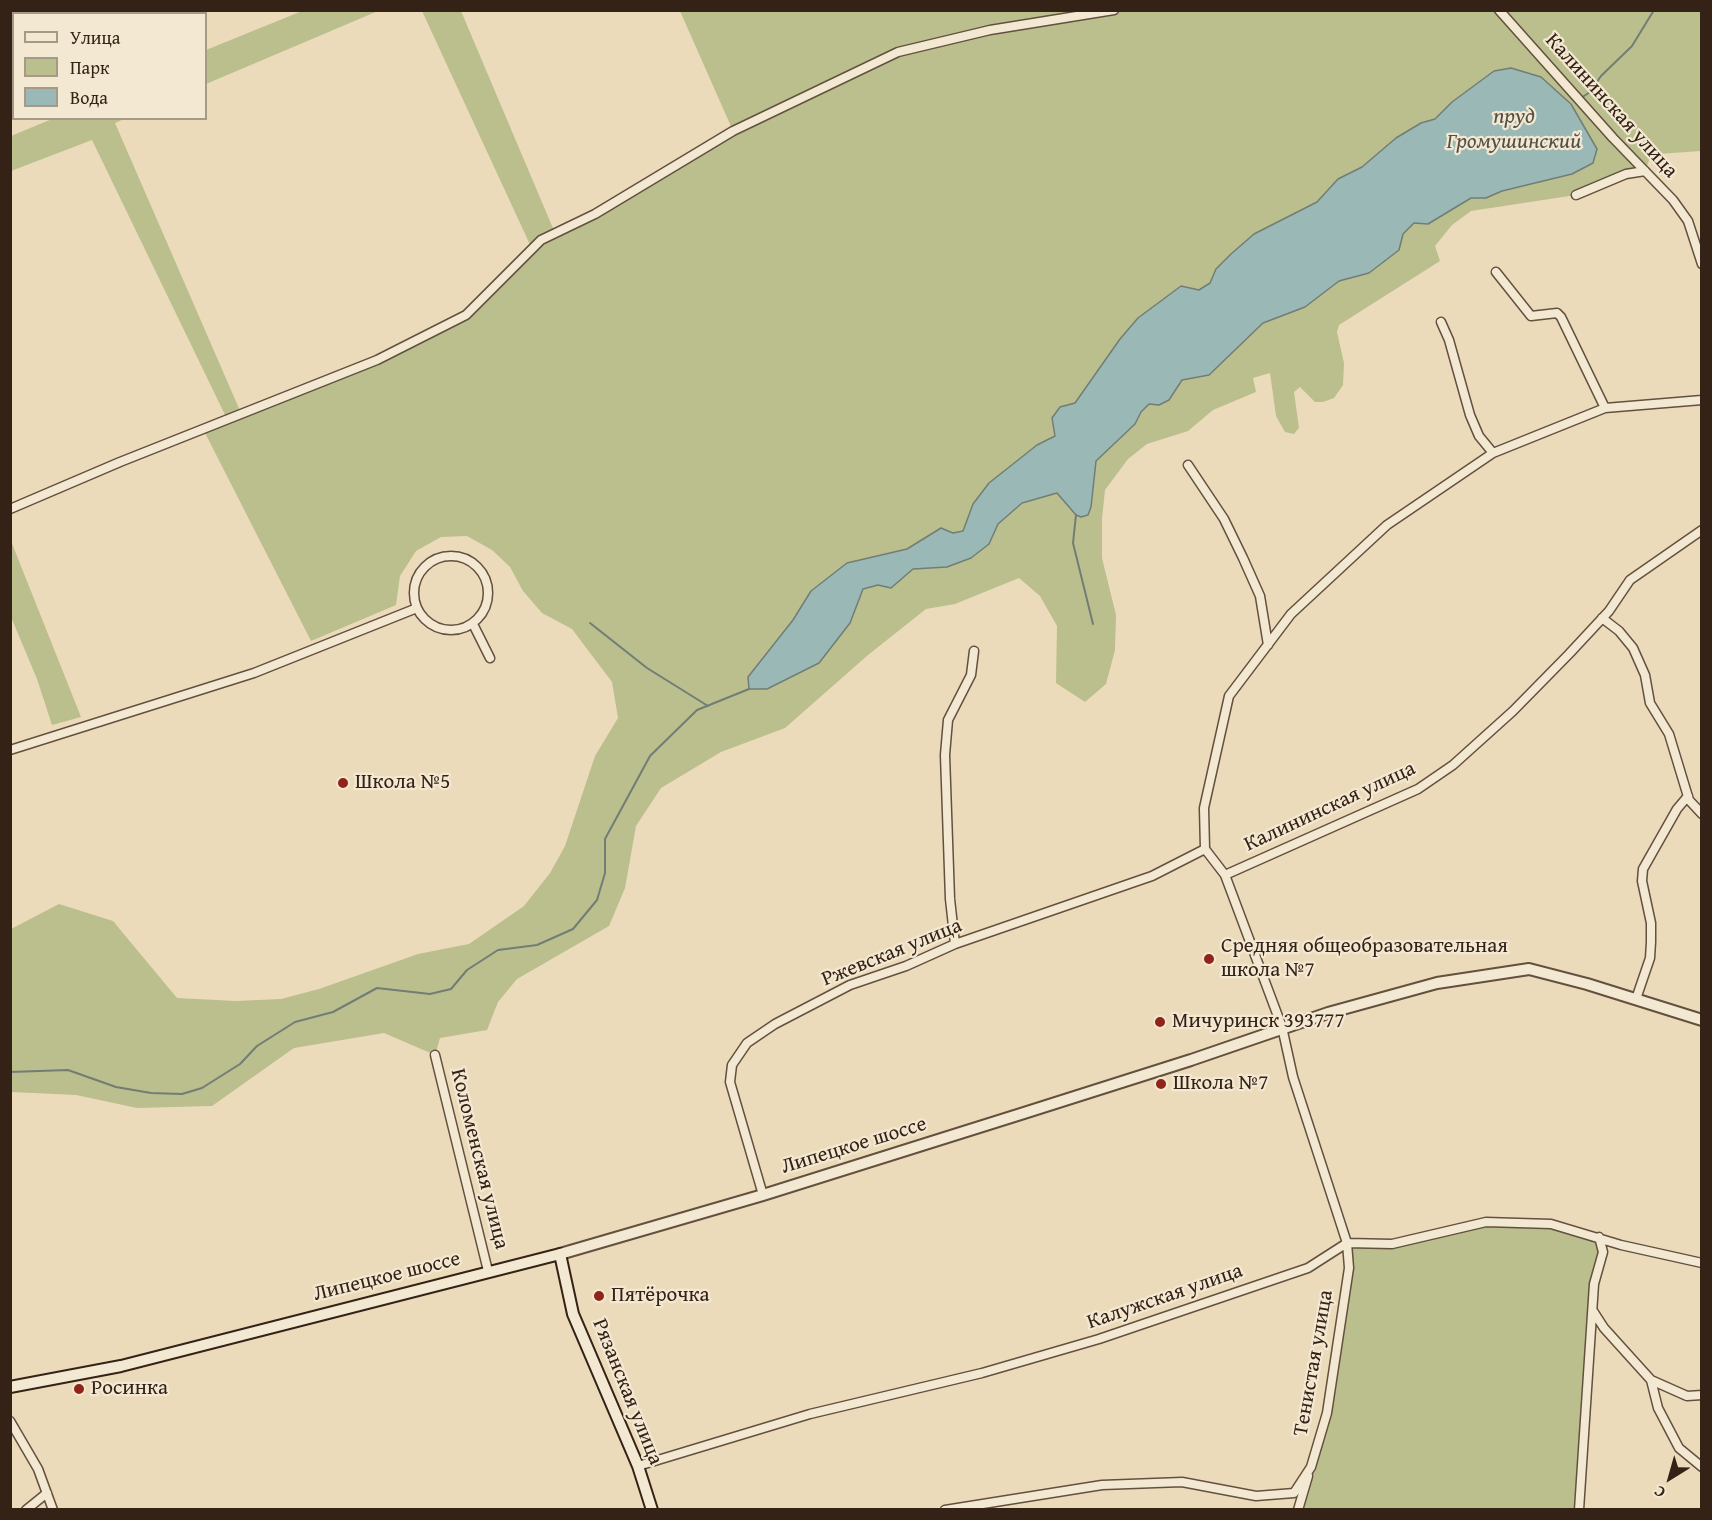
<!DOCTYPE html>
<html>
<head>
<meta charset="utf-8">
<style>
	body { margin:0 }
	#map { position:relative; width:1712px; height:1520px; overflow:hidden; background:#ecdbba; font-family:"Gentium Book Plus",serif }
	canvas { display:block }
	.frame { position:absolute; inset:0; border:12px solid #352216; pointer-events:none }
	.legend { position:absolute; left:12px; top:12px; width:195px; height:108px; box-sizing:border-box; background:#f3e8d2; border:2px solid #a79987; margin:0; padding:8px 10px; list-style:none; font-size:18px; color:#352216 }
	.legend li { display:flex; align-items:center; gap:12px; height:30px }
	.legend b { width:30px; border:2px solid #a79987 }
	.north { position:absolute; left:1640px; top:1448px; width:60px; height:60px; -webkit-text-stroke:4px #f3e8d2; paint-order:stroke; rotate:217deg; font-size:16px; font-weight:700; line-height:24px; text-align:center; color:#352216 }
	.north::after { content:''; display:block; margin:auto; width:21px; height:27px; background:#352216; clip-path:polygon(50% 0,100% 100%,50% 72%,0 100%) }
</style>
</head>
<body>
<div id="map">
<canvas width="1712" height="1520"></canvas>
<div class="frame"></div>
<ul class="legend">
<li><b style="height:8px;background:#f3e8d2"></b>Улица</li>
<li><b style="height:16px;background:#babf8d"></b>Парк</li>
<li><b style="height:16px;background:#9ab9b6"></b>Вода</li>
</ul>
<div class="north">С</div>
</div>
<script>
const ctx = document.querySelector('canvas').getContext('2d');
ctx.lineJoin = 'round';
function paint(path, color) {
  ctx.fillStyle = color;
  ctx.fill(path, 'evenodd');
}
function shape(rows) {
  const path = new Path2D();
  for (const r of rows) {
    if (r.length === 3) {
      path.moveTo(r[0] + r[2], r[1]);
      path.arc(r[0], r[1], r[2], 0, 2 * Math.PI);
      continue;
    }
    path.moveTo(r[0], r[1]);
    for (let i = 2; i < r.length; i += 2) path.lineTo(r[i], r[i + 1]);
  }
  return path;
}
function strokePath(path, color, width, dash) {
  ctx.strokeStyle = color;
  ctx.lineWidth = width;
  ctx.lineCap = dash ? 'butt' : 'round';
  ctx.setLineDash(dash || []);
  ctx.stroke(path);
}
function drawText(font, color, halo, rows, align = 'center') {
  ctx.font = font + ' "Gentium Book Plus",serif';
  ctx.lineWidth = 4.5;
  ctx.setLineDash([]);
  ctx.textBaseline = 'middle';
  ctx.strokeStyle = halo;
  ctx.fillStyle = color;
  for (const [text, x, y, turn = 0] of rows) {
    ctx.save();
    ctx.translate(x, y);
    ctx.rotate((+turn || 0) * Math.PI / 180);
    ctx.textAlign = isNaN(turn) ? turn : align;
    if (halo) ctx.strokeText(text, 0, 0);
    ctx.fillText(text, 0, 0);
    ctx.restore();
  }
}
paint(shape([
	[302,11,378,11,206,84,206,50],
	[422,11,461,11,555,233,733,131,680,11,1701,11,1701,151,1658,154,1650,158,1645,171,1576,195,1471,211,1452,225,1435,246,1440,261,1339,325,1337,332,1344,363,1343,385,1334,398,1323,402,1315,402,1300,387,1294,392,1299,428,1294,434,1285,432,1276,416,1270,373,1253,378,1256,392,1213,410,1188,431,1147,444,1128,459,1105,490,1102,519,1102,558,1116,615,1115,650,1106,684,1085,702,1056,683,1057,626,1040,596,1019,578,955,604,926,609,868,655,785,728,721,752,661,788,636,826,625,888,609,926,517,979,498,1002,487,1030,440,1038,435,1055,384,1033,294,1048,212,1106,137,1108,76,1095,11,1092,11,929,59,904,113,921,177,998,236,1001,281,999,319,989,418,954,469,944,524,906,550,873,565,846,595,756,618,718,612,682,572,629,542,613,523,591,510,567,492,550,467,536,441,537,416,551,400,576,396,605,311,641,203,429,227,419,92,140,11,171,11,136,52,119,124,119,115,123,241,413,377,360,466,315,532,249],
	[11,541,81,717,52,725,37,679,11,617],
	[1486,1222,1551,1224,1599,1237,1603,1252,1594,1284,1579,1509,1298,1510,1327,1413,1349,1269,1347,1243,1392,1244]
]), '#babf8d');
const water = shape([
	[1511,68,1541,77,1571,104,1597,149,1593,163,1572,174,1502,191,1486,198,1471,198,1428,224,1414,223,1403,234,1399,250,1369,273,1339,281,1305,307,1263,323,1209,375,1182,380,1169,400,1159,405,1149,404,1141,412,1135,424,1096,461,1091,507,1088,515,1081,517,1076,515,1057,493,1022,503,998,524,989,544,971,558,947,567,913,569,891,588,878,585,863,589,850,623,819,663,767,689,749,689,748,677,793,620,811,591,847,563,907,549,941,528,953,533,963,531,973,504,989,483,1037,445,1055,436,1052,418,1060,407,1075,403,1120,339,1138,318,1181,286,1199,290,1210,283,1216,269,1231,254,1254,234,1317,202,1338,179,1362,167,1396,138,1421,123,1435,119,1452,102,1494,71,1511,68]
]);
paint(water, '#9ab9b6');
strokePath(water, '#727d76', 1.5);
strokePath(shape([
	[1581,98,1590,92,1601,76,1632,46,1654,10],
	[1076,515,1073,543,1093,624],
	[590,623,647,668,708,706],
	[10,1072,68,1070,116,1087,151,1093,182,1094,202,1088,240,1064,257,1046,295,1022,333,1012,377,988,430,994,451,989,467,970,498,950,537,945,573,929,597,900,605,873,605,839,650,756,697,710,749,689]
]), '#727d76', 2);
const minor = shape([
	[1499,10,1613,138,1673,200,1688,221,1702,264],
	[1576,195,1626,174,1645,171],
	[1496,272,1531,316,1557,313,1561,317,1605,408],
	[1441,322,1449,340,1470,415,1479,436,1493,453],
	[1188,465,1224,519,1243,558,1260,596,1268,645],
	[10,509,120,462,377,360,466,315,541,240,595,214,733,131,898,52,990,30,1114,10],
	[451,593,37],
	[1602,618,1619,631,1633,648,1645,675,1650,703,1669,734,1689,800,1702,814],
	[473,624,490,658],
	[10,750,254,673,417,608],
	[1225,875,1418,789,1453,765,1513,711,1569,654,1609,611,1630,580,1702,530],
	[955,944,950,899,945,755,948,720,971,675,974,651],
	[1636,999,1650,958,1651,942,1651,923,1642,881,1643,869,1677,809,1688,796],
	[435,1055,488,1271],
	[763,1195,730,1082,732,1065,747,1043,775,1024,850,985,906,966,955,944,1152,876,1205,849],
	[1593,1311,1604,1328,1651,1380,1658,1408,1679,1448,1702,1467],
	[1651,1380,1687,1396,1702,1395],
	[10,1421,38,1469,53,1510],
	[638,1466,810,1414,982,1373,1099,1339,1308,1268,1347,1243,1392,1244,1486,1222,1551,1224,1621,1245,1702,1263],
	[26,1510,47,1493],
	[945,1510,1102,1485,1182,1482,1256,1496,1294,1493,1311,1467,1327,1413,1349,1268,1347,1243,1293,1077,1282,1027,1225,875,1205,849,1204,808,1229,696,1291,614,1387,525,1493,453,1605,408,1702,400],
	[1298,1510,1308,1476],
	[1579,1510,1594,1284,1603,1252,1599,1237]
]);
const tertiary = shape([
	[560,1254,763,1195,1024,1113,1191,1060,1328,1013,1437,983,1529,969,1587,984,1702,1020]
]);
const secondary = shape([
	[10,1387,121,1366,560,1254,573,1314,638,1466,652,1510]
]);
strokePath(minor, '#63503f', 11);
strokePath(tertiary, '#63503f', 14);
strokePath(secondary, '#352216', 14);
strokePath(minor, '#f3e8d2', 8);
strokePath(tertiary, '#f3e8d2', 10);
strokePath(secondary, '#f3e8d2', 10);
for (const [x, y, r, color] of [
	[343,783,6,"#8f2418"],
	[1209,959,6,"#8f2418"],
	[1160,1022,6,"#8f2418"],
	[1161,1084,6,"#8f2418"],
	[599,1296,6,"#8f2418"],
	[79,1389,6,"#8f2418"]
]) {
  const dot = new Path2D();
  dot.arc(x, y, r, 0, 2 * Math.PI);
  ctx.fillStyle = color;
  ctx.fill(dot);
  strokePath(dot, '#f3e8d2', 2);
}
drawText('21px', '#352216', '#f3e8d2', [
	["Калининская улица",1611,106,48],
	["Калининская улица",1330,807,-25],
	["Ржевская улица",892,953,-22],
	["Липецкое шоссе",854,1146,-17],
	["Коломенская улица",479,1159,76],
	["Липецкое шоссе",387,1277,-14],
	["Калужская улица",1165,1297,-19],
	["Тенистая улица",1314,1363,-80],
	["Рязанская улица",627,1392,68]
]);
drawText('21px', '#352216', '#f3e8d2', [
	["Школа №5",355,783],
	["Средняя общеобразовательная",1221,947],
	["школа №7",1221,971],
	["Мичуринск 393777",1172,1022],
	["Школа №7",1173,1084],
	["Пятёрочка",611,1296],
	["Росинка",91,1389]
], 'left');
drawText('italic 22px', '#534f46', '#f3e8d2', [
	["пруд",1514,117],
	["Громушинский",1514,142]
]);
</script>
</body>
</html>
